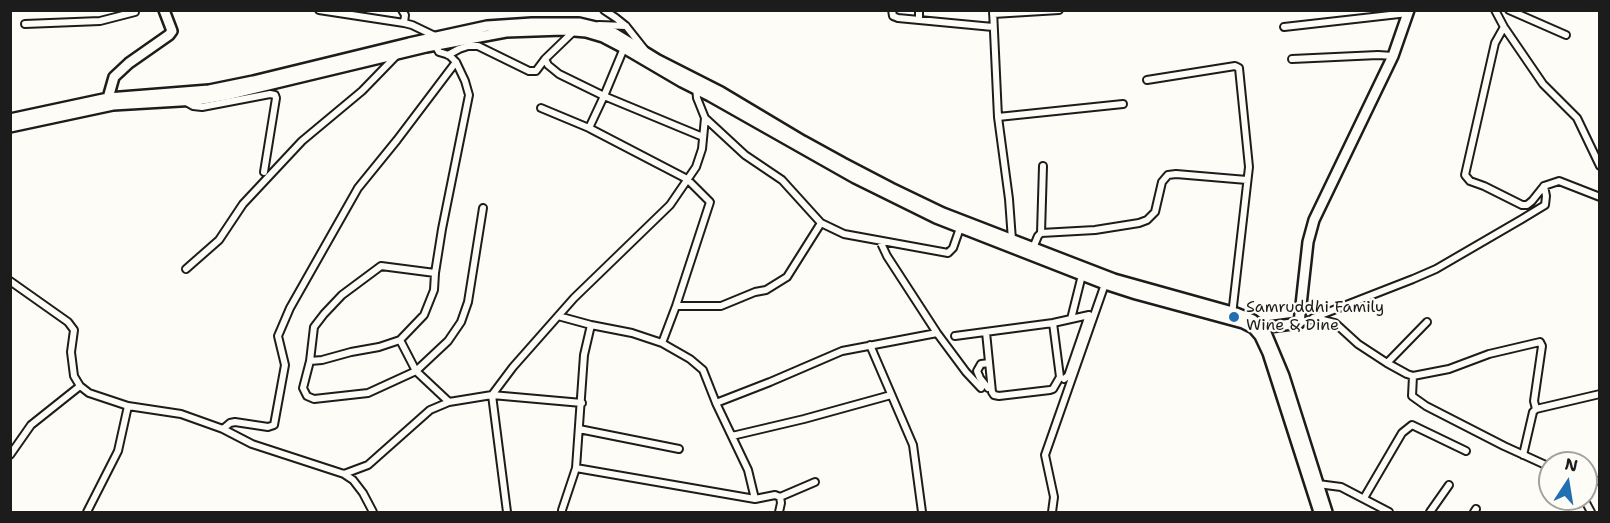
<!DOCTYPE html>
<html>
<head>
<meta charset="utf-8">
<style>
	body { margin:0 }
	#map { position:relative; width:1610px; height:523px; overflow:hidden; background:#fdfcf7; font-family:"Shantell Sans",sans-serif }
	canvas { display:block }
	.frame { position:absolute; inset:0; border:12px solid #1c1c1c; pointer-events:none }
	.north { position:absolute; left:1538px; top:451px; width:60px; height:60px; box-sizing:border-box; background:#fdfcf7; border:2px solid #a3a29f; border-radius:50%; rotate:12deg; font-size:16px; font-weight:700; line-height:24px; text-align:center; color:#1c1c1c }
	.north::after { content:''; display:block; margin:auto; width:21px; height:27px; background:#1f6fb2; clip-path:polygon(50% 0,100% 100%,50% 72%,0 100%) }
</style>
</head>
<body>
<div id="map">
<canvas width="1610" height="523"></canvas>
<div class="frame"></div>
<div class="north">N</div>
</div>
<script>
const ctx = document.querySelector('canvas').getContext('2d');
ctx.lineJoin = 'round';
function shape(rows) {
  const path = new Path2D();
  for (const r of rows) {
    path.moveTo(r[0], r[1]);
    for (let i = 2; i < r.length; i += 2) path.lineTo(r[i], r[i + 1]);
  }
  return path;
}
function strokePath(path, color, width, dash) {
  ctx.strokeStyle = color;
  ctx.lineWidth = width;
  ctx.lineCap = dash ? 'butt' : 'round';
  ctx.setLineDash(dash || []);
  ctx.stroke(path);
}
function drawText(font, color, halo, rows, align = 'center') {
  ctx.font = font + ' "Shantell Sans",sans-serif';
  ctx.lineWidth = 4.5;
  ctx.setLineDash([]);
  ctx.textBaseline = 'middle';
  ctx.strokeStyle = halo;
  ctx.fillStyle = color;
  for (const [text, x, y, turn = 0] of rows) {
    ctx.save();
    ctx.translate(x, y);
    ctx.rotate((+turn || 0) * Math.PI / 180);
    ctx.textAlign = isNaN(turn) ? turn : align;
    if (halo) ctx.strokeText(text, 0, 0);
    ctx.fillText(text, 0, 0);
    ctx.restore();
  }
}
const street = shape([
	[319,10,404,23,412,25,437,37],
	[402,10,405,15,404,23],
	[604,10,616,18,626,26,645,50],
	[892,10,893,16,898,18,993,27],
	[993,10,998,117,1009,199,1012,240],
	[1495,10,1504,27,1543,84,1577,118,1600,166],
	[1509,10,1566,35],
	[993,14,1059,10],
	[919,20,919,10],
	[25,24,100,21,135,12],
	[599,25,626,26],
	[1284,27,1408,13],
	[1504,27,1495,43,1465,175,1470,181,1484,186,1522,205,1527,205,1532,201,1544,186,1559,181,1600,197],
	[574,31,545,59,548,65,559,74,604,96,703,137],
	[435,45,439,52,449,55,456,62,465,81,469,95,442,229,435,273,434,290,424,315,400,340,416,371,449,402],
	[448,55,459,49,468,46,478,46,529,71,536,71,545,59],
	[1292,59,1378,55,1393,56],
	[1147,80,1235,66,1239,68,1249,167,1232,315],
	[186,102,193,106,202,107,270,94,275,95,276,98,264,172],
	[541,108,589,128,687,179,710,202,676,306,662,343],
	[998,117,1123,104],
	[705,118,745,155,782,180,821,223,844,234,948,253,953,248,960,228],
	[589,128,604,96,624,48],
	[1041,233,1043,166],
	[880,241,887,256,937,333,966,372,981,388],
	[1033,248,1038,236,1041,233,1095,230,1139,223,1147,220,1155,212,1162,182,1168,175,1176,174,1247,180],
	[186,269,219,240,243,204,302,141,362,91,397,55],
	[435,273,381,266,342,295,324,314,314,327,310,361,303,388,307,396,314,399,368,393,416,371,448,341,461,322,468,302,483,208],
	[10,281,68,322,74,330,71,352,74,376,80,386,89,393,128,406,181,414,223,429,252,444,344,474,368,465,430,410,449,402,492,395,513,367,574,298,670,205,696,167,702,149,705,118,697,98,696,87],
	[676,306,721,306,755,292,766,290,787,277,821,223],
	[558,316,591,325,632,333,662,343,690,359,703,370,716,403,748,470,755,499],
	[1313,318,1413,279,1436,269,1522,219,1545,205,1546,196,1544,186],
	[1071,319,1082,275],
	[1299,323,1309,320,1323,320,1335,323,1358,344,1387,363,1407,374,1413,376,1412,396,1426,406,1504,446,1550,467],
	[986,332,992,392,994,395,999,396,1050,390,1053,389,1060,377,1053,323],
	[955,336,1053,323,1089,315,1068,376,1064,379],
	[870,345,913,445,922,512],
	[310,361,322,360,351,352,379,347,400,340],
	[1387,363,1427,322],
	[1413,376,1449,369,1489,354,1540,342,1542,346,1534,401,1536,409,1533,412,1523,455],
	[988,388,980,378,977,371,981,364,989,363],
	[716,403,770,382,842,351,937,333],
	[1536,409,1600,394],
	[223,429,230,423,235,422,268,427,274,425,285,365,278,336,290,308,358,188,397,140,456,62],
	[579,429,679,449],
	[732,436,804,419,891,395],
	[10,455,31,425,80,386],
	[576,468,755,499,775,495,780,497,815,482],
	[344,474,353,480,363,493,373,512],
	[1586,480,1600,481],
	[1318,484,1341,487,1389,512],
	[1364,498,1402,433,1412,425,1466,451],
	[1584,499,1591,512],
	[562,510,576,468,584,355,591,325],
	[87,512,118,451,128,406],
	[507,512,492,395,582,403],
	[779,512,781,503,780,497],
	[1052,512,1054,497,1045,455,1105,284],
	[1430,512,1449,485],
	[1474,512,1476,509]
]);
const secondary = shape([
	[108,103,108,98,114,77,129,63,169,35,172,31,164,10],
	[10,119,108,98,209,90,253,81,409,43,487,26,532,23,579,23,600,28,614,33,658,60,721,92,803,141,843,163,891,188,943,213,1114,279,1236,313,1253,320,1261,326,1266,333,1284,376,1327,512],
	[10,127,113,105,197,100,226,95,426,47,506,32,563,30,586,32,603,37,624,48,682,82,710,96,855,178,936,218,1105,284,1136,294,1243,323,1253,328,1260,336,1268,353,1319,512],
	[1260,330,1262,328,1299,323,1308,242,1314,220,1393,56,1409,10]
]);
strokePath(street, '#1c1c1c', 10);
strokePath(secondary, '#1c1c1c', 14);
strokePath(street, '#fdfcf7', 6);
strokePath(secondary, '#fdfcf7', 9);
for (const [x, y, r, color] of [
	[1234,317,6,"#1f6fb2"]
]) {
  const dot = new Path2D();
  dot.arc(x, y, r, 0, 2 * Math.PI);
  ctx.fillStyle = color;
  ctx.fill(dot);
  strokePath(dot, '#fdfcf7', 2);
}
drawText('16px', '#1c1c1c', '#fdfcf7', [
	["Samruddhi Family",1246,308],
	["Wine & Dine",1246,326]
], 'left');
</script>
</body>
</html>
